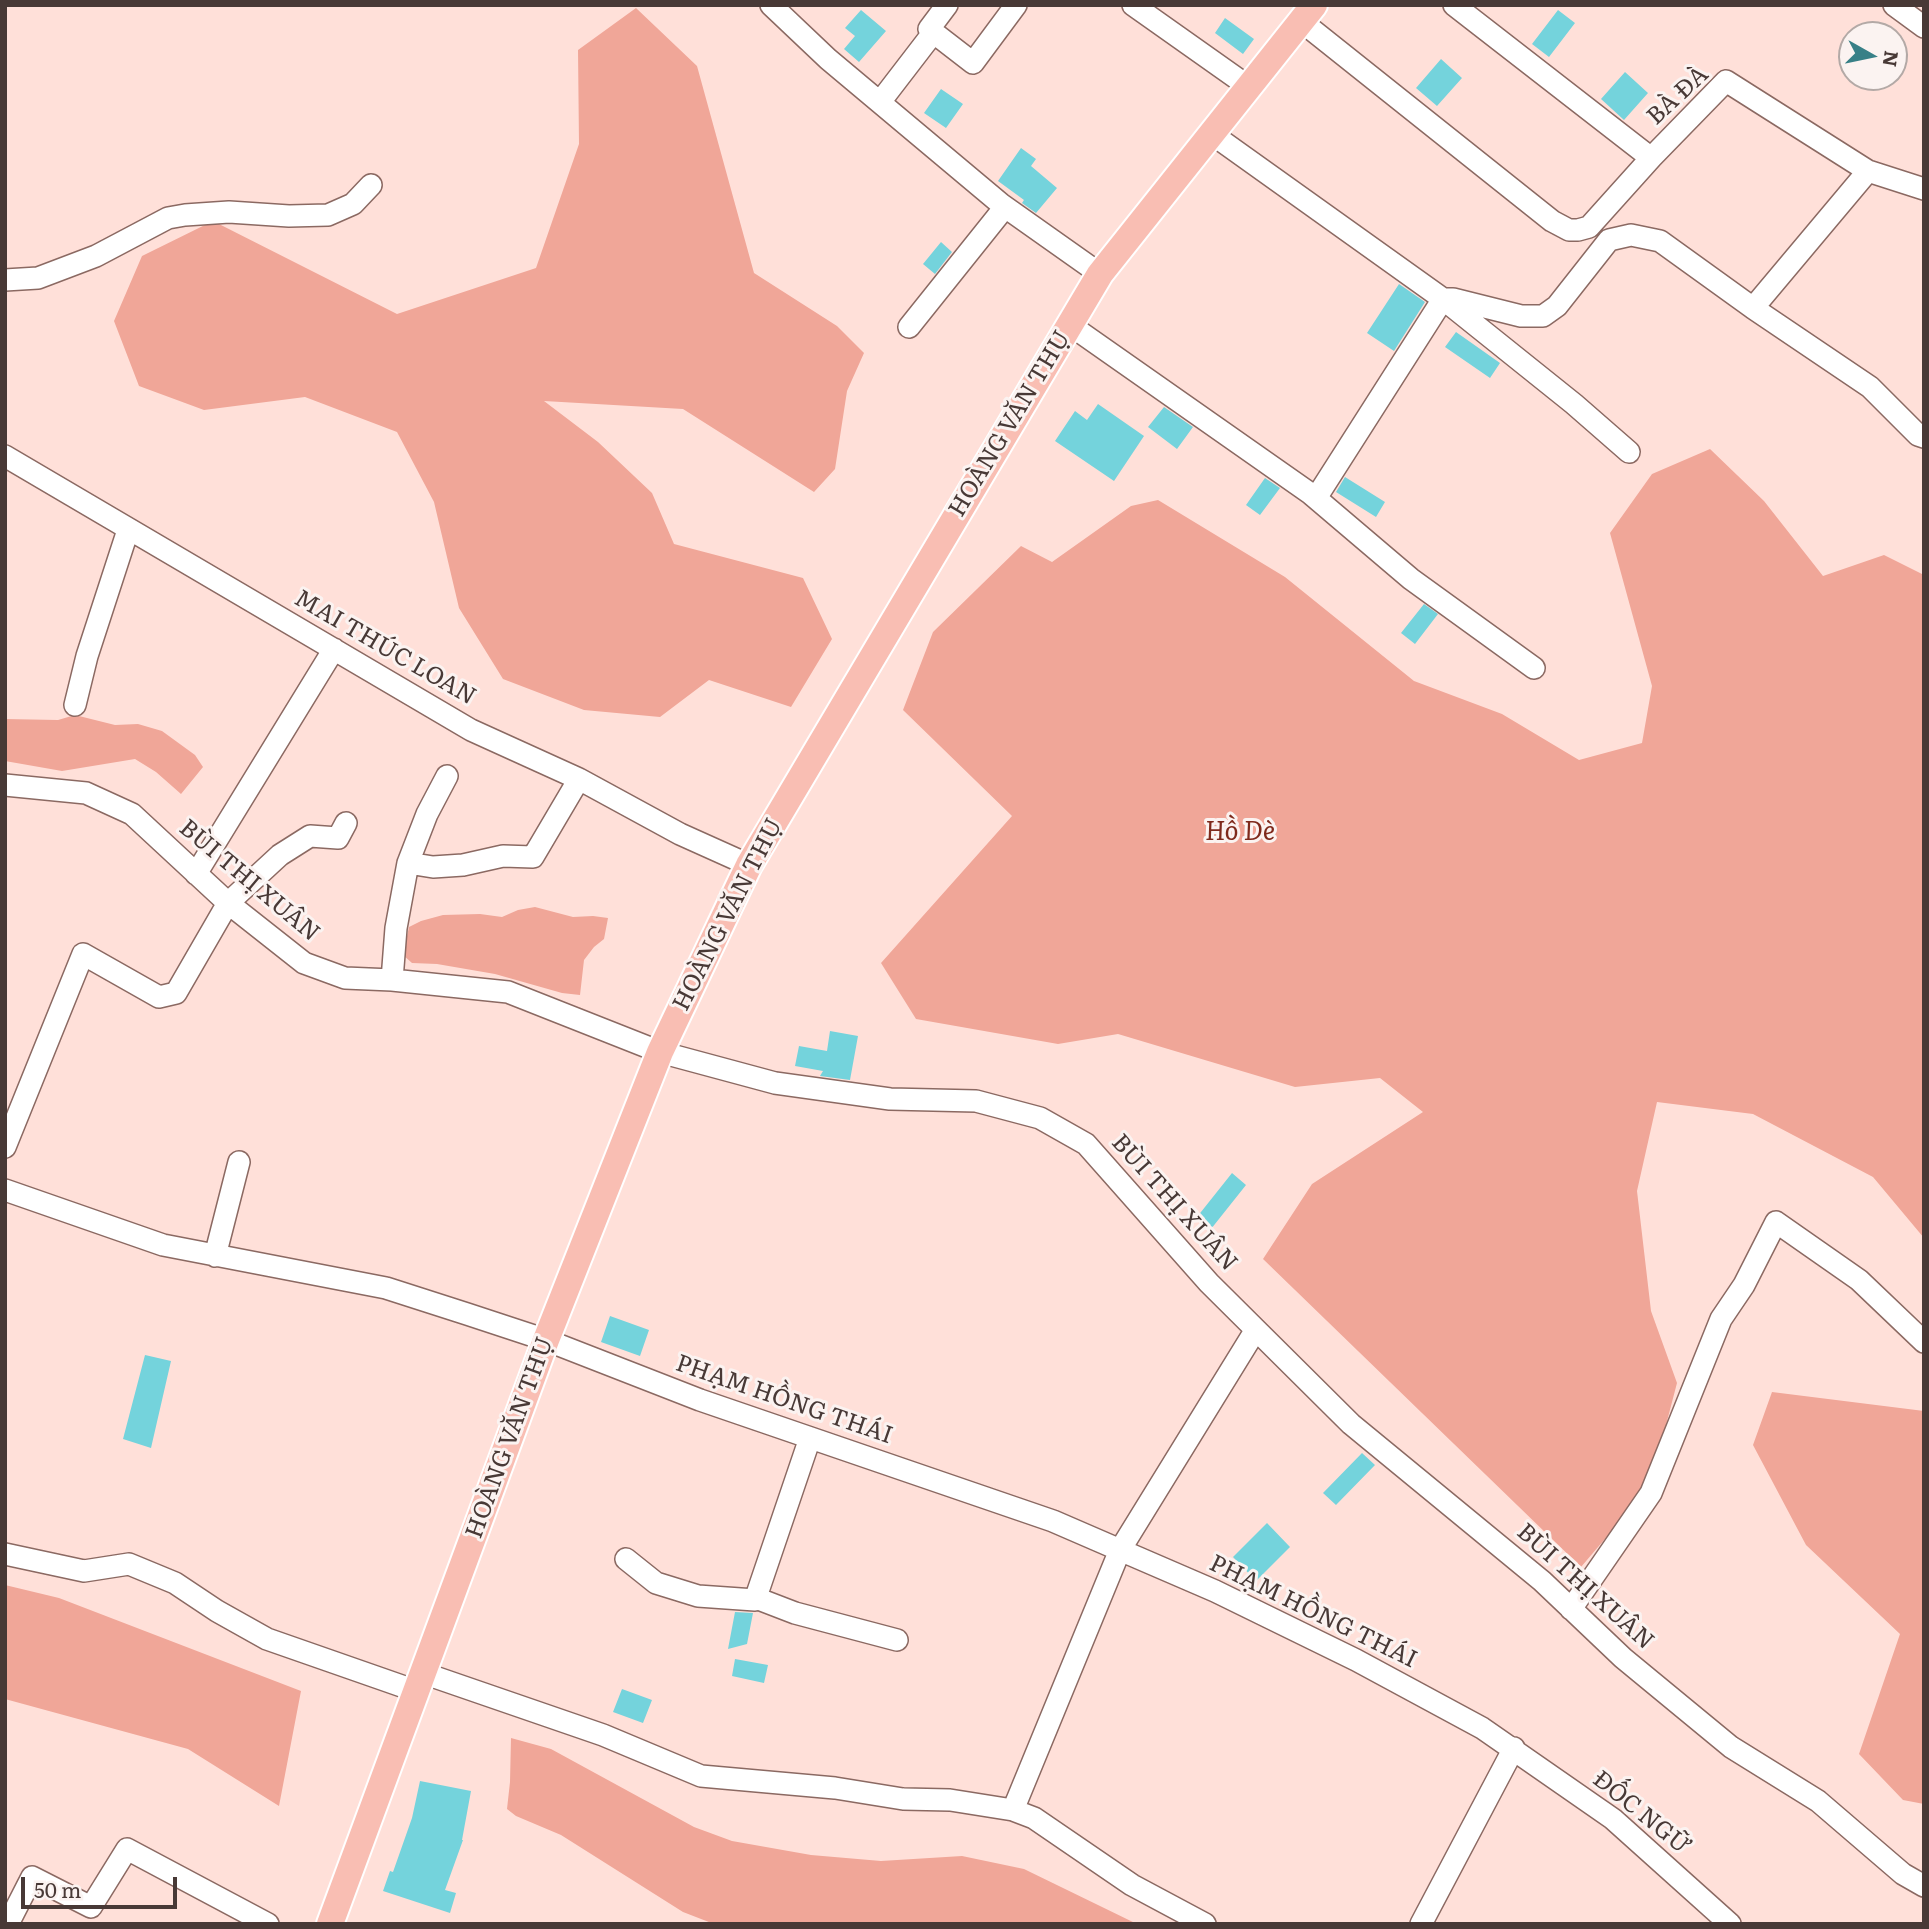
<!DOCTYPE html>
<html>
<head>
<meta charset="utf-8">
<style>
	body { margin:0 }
	#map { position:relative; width:1929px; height:1929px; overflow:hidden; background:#ffe0d9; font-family:Literata,serif }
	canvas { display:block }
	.frame { position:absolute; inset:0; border:7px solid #483936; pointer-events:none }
	.north { position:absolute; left:1838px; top:21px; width:70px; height:70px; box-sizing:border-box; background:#fbf3f1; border:2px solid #b3a9a6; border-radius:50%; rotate:99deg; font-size:19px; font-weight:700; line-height:28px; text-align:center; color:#483936 }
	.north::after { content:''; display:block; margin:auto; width:24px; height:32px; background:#388087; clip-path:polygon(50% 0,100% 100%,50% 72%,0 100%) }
	.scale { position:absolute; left:21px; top:1877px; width:156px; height:32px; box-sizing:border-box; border:4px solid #483936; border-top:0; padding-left:9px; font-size:21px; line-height:24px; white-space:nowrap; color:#483936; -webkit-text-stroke:5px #fbf3f1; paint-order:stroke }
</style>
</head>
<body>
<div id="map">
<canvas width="1929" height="1929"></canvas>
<div class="frame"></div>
<div class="north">N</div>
<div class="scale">50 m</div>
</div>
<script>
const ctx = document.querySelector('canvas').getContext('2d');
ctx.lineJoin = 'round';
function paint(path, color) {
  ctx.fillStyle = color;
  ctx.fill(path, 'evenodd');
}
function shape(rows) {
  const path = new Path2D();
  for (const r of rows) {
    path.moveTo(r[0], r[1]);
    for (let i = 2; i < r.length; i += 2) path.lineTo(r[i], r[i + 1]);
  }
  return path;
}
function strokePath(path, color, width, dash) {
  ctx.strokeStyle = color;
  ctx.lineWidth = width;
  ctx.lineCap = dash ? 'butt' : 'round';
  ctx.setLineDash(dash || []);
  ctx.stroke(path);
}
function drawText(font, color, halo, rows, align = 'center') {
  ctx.font = font + ' Literata,serif';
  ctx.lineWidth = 6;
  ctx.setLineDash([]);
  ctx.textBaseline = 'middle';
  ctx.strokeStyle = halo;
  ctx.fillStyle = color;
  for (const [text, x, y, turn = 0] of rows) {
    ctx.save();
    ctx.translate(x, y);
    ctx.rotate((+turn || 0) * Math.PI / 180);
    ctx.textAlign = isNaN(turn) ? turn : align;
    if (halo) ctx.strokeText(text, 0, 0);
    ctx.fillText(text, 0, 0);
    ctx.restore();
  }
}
paint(shape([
	[636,8,697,66,754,273,837,326,864,353,847,391,835,469,814,492,683,409,544,401,598,442,652,493,674,544,803,578,832,639,791,707,709,680,660,717,584,710,503,679,459,608,434,502,397,432,305,397,204,410,139,386,114,321,142,256,213,221,397,314,536,268,579,144,578,50],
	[1710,449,1764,501,1823,576,1884,555,1924,575,1924,1238,1873,1177,1753,1114,1657,1102,1637,1191,1651,1311,1677,1383,1650,1486,1581,1567,1263,1259,1312,1184,1423,1112,1380,1078,1295,1087,1118,1034,1058,1044,916,1019,881,963,1012,816,903,710,933,632,1021,546,1052,562,1131,506,1158,500,1285,577,1414,681,1502,714,1579,760,1642,743,1652,686,1610,533,1652,474],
	[75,715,115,725,138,724,162,731,195,755,203,767,181,794,156,772,135,759,62,771,5,761,5,719,58,720],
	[535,907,573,917,593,916,608,918,604,939,594,947,584,960,580,995,562,993,495,974,437,964,412,963,403,955,409,927,421,921,443,915,480,914,502,917,518,910],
	[1772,1392,1924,1411,1924,1804,1903,1800,1859,1754,1900,1634,1806,1545,1753,1445],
	[5,1585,59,1598,301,1691,279,1806,188,1749,5,1699],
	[511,1738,551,1749,694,1827,732,1841,811,1855,881,1861,962,1856,1024,1869,1137,1924,714,1924,683,1912,561,1835,516,1816,507,1809,510,1782]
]), '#f0a698');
paint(shape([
	[861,10,886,31,859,62,844,49,855,36,845,28],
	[1558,10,1575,23,1549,57,1532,44],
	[1225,18,1254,39,1243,54,1215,33],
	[1441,59,1462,78,1437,106,1416,88],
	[1625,72,1648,93,1624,120,1601,99],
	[941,89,963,104,946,128,924,113],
	[1021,148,1036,159,1031,166,1057,188,1036,213,1022,203,1024,200,998,181],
	[941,242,952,252,935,274,923,264],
	[1399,284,1425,302,1394,351,1367,333],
	[1456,332,1500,363,1490,378,1445,347],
	[1098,404,1144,436,1114,481,1055,441,1075,411,1087,420],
	[1164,407,1193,427,1177,449,1148,427],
	[1345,477,1385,502,1376,517,1336,492],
	[1265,478,1280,488,1260,515,1246,505],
	[1424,604,1438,614,1415,644,1401,633],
	[830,1031,858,1036,850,1080,820,1076,823,1071,795,1066,799,1046,827,1051],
	[1232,1173,1246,1185,1211,1229,1197,1217],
	[610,1316,649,1330,640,1356,601,1342],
	[145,1355,171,1361,151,1448,123,1439],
	[1362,1453,1375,1465,1336,1505,1323,1493],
	[1267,1523,1290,1547,1256,1581,1233,1557],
	[735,1612,753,1613,747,1644,728,1649],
	[735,1659,768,1665,764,1683,732,1676],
	[622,1689,652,1700,643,1723,613,1712],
	[420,1781,471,1791,462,1840,463,1840,445,1890,456,1893,450,1913,383,1891,390,1871,393,1872,412,1818]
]), '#74d3dc');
const minor = shape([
	[771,5,828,59,1001,204,1100,274],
	[947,5,929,29,973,63,1016,5],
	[1133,5,1249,87],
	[1454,5,1651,158,1726,81,1868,171,1924,189],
	[1894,5,1924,27],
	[1301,21,1552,221,1569,230,1578,230,1589,227,1651,158],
	[880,102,933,33],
	[1212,134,1443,299,1574,404,1629,452],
	[5,280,38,278,96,256,168,218,185,215,229,212,289,216,328,215,353,204,371,185],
	[1753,308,1868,171],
	[1070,325,1311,494,1411,579,1534,668],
	[909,327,1005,207],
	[5,456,471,730,579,779,680,834,749,865],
	[1316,498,1443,299,1453,299,1521,316,1543,316,1557,306,1609,240,1631,235,1660,241,1753,308,1870,387,1918,435,1924,437],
	[75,705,87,656,128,530],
	[5,785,86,793,132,814,228,903,304,963,345,978,392,980,508,992,660,1052,775,1083,890,1099,976,1101,1040,1118,1086,1144,1209,1283,1351,1424,1542,1581,1623,1658,1731,1747,1818,1801,1903,1874,1924,1886],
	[408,863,427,814,447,776],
	[196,874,334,649],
	[392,980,396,928,408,863,433,867,463,865,503,856,533,857,579,779],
	[5,1147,83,954,159,997,176,993,228,903,280,855,310,836,338,838,346,823],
	[5,1190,163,1245,386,1288,467,1314,546,1340,700,1400,1053,1521,1120,1550,1215,1591,1356,1660,1482,1728,1613,1819,1730,1924],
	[215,1256,239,1162],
	[5,1554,84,1571,129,1564,175,1583,217,1611,267,1639,416,1691],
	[626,1559,656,1583,698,1596,755,1600,810,1438],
	[756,1598,795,1613,897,1640],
	[1571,1609,1651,1493,1721,1319,1744,1285,1776,1222,1859,1280,1924,1342],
	[423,1673,603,1735,701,1776,835,1788,903,1799,950,1800,1013,1810,1034,1818,1132,1885,1205,1924],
	[1013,1810,1120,1550,1255,1331],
	[8,1924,32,1877,91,1907,127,1849,268,1924],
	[1421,1924,1514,1748]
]);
const major = shape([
	[330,1924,546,1340,660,1052,749,865,1100,274,1314,5]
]);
strokePath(minor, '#8b6962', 24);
strokePath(major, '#fff', 30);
strokePath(minor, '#fff', 21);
strokePath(major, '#f9beb3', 26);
drawText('24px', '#483936', '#fbf3f1', [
	["BÀ ĐÀ",1678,96,-43],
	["HOÀNG VĂN THỤ",1010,424,-59],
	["MAI THÚC LOAN",385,648,30],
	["BÙI THỊ XUÂN",249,881,40],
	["HOÀNG VĂN THỤ",728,915,-63],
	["BÙI THỊ XUÂN",1174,1203,48],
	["PHẠM HỒNG THÁI",784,1400,19],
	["HOÀNG VĂN THỤ",510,1438,-70],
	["BÙI THỊ XUÂN",1585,1587,42],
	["PHẠM HỒNG THÁI",1313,1612,26],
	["ĐỐC NGỮ",1641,1813,39]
]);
drawText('italic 26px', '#7f2a1c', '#fbf3f1', [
	["Hồ Dè",1240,832]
]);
</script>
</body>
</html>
